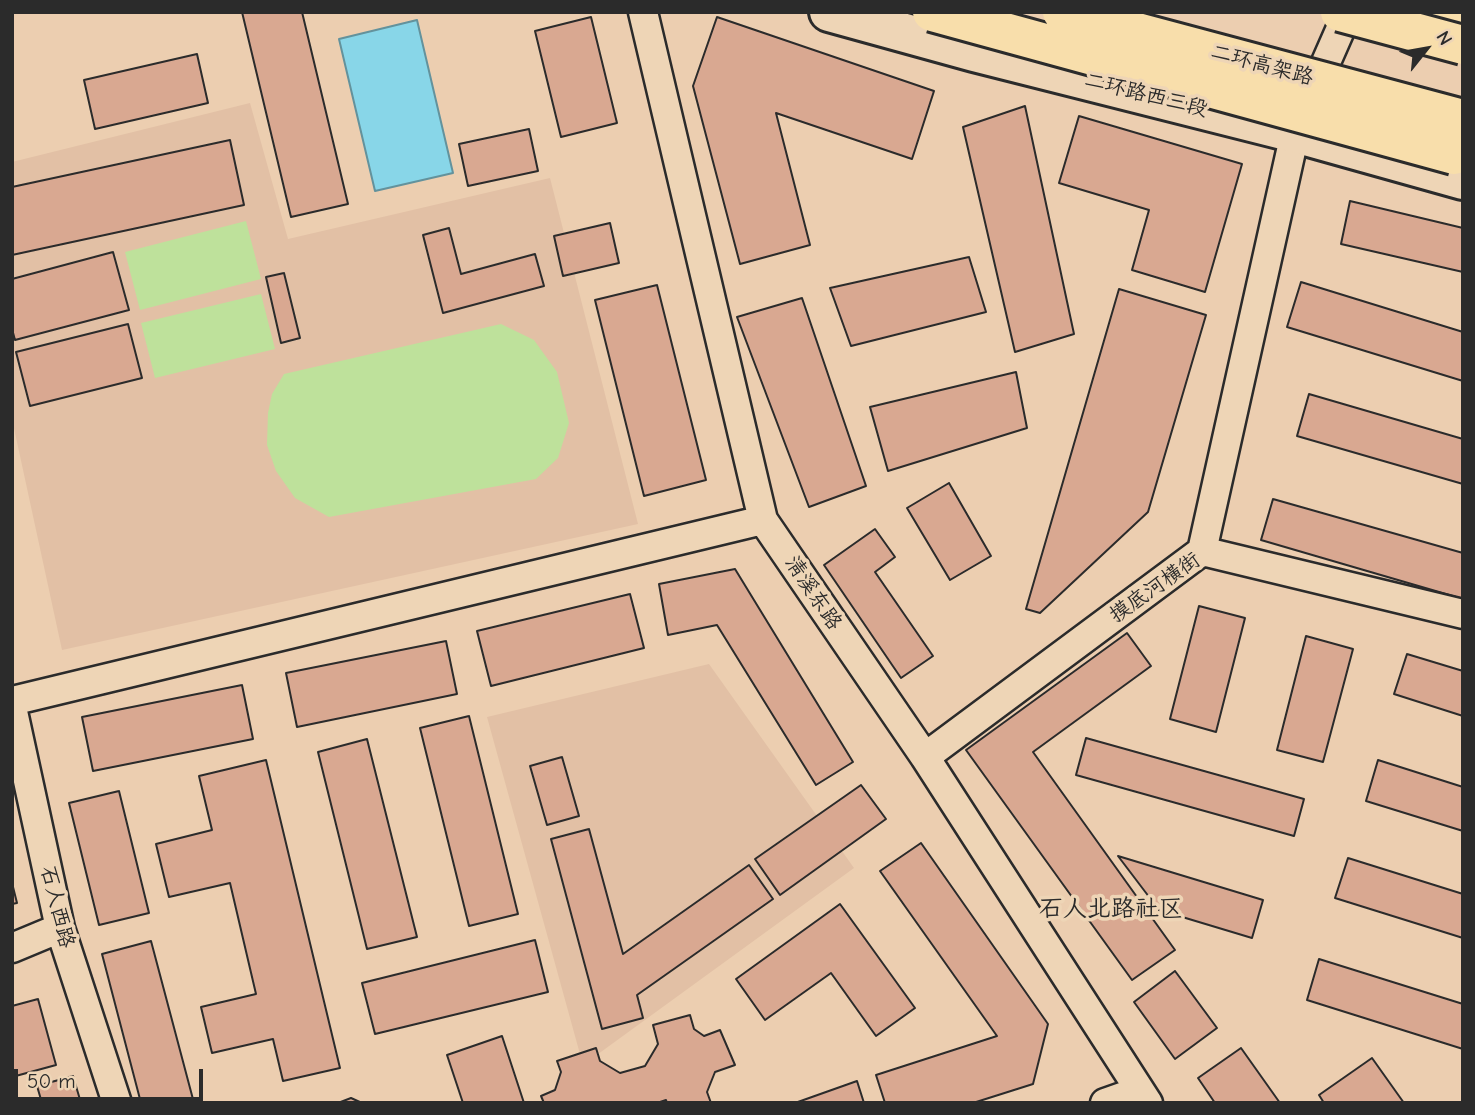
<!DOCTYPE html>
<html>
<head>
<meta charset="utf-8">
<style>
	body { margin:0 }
	#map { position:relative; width:1475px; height:1115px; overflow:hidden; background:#ecceb0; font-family:"Comic Neue",sans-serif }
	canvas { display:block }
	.frame { position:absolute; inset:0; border:14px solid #2b2b2b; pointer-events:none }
	.north { position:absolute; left:1391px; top:14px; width:70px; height:70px; -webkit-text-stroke:5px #eed5b6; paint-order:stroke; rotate:59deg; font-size:19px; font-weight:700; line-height:28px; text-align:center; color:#2b2b2b }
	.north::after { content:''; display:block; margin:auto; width:24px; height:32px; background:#2b2b2b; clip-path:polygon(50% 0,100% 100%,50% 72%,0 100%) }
	.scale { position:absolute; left:14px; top:1069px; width:189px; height:32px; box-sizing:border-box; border:4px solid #2b2b2b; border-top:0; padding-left:9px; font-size:21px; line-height:24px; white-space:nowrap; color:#2b2b2b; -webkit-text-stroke:5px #eed5b6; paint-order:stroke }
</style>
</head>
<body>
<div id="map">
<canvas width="1475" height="1115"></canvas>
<div class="frame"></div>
<div class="north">N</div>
<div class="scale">50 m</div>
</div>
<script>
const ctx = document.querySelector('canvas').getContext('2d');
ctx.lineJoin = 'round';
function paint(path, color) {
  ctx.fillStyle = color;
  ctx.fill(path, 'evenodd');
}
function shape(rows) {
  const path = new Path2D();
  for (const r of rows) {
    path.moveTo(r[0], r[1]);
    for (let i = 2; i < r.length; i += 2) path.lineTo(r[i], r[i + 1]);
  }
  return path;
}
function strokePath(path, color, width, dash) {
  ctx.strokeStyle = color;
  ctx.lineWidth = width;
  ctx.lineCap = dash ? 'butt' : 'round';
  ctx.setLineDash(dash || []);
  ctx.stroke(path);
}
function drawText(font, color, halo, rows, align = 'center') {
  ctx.font = font + ' "Comic Neue","LXGW WenKai TC",sans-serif';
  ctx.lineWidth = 7;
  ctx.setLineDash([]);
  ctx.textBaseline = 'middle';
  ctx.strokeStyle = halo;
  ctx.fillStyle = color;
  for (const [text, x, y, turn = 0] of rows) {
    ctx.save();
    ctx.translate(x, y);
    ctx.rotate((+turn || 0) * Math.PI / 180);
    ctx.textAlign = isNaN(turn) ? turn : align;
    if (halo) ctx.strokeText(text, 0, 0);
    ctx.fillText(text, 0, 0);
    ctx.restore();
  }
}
paint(shape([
	[250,103,288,239,550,178,638,524,62,650,12,419,12,162],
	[709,664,854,868,583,1065,487,717]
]), '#e2c0a5');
paint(shape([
	[246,221,261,279,140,310,125,252],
	[261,294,275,349,155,378,141,323],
	[501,324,534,340,557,372,569,423,558,458,536,479,329,517,295,498,276,471,267,445,268,413,272,394,284,374]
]), '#bee19b');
const water = shape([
	[417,20,453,173,375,191,339,39,417,20]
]);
paint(water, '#88d6e8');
strokePath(water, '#63929c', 2);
const building = shape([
	[242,12,302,12,348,204,291,217,242,12],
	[591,17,617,123,561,137,535,31,591,17],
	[717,17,934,91,912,159,776,113,810,245,740,264,693,86,717,17],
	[197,54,208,103,95,129,84,80,197,54],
	[1025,106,1074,334,1015,352,963,127,1025,106],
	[1079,116,1242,164,1205,292,1132,270,1149,210,1059,183,1079,116],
	[529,129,538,171,468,186,459,144,529,129],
	[230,140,244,205,12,255,12,187,230,140],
	[1350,201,1463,228,1463,272,1341,244,1350,201],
	[610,223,619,263,563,276,554,236,610,223],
	[449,228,461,274,535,254,544,286,443,313,423,235,449,228],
	[113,252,129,310,15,340,12,329,12,279,113,252],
	[969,257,986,312,851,346,830,288,969,257],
	[284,273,300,338,281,343,266,277,284,273],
	[1301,282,1463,332,1463,381,1287,327,1301,282],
	[657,285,706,480,644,496,595,300,657,285],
	[1119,289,1206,315,1148,512,1040,613,1026,609,1119,289],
	[802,298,866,486,809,507,737,317,802,298],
	[128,324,142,378,30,406,16,352,128,324],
	[1016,372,1027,428,888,471,870,407,1016,372],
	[1309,394,1463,439,1463,484,1297,436,1309,394],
	[949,483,991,556,950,580,907,508,949,483],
	[1273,499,1463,553,1463,599,1261,540,1273,499],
	[875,529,895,557,875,572,933,656,901,678,824,565,875,529],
	[735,569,853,762,816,785,717,625,668,635,659,584,735,569],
	[630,594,644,648,491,686,477,631,630,594],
	[1199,606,1245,618,1216,732,1170,719,1199,606],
	[1127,633,1151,666,1033,752,1175,950,1132,980,966,750,1127,633],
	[1306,636,1353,649,1323,762,1277,750,1306,636],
	[446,641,457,694,297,727,286,673,446,641],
	[1407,654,1463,671,1463,716,1394,694,1407,654],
	[242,685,253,739,93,771,82,717,242,685],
	[469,716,518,914,469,926,420,728,469,716],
	[1086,738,1304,799,1294,836,1076,775,1086,738],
	[367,739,417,937,367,949,318,752,367,739],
	[562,757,579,816,547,825,530,766,562,757],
	[266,760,340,1068,283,1081,273,1039,212,1053,201,1007,256,994,230,883,169,897,156,844,212,830,199,776,266,760],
	[1378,760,1463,787,1463,831,1366,801,1378,760],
	[861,785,886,819,780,895,755,859,861,785],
	[119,791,149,913,99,925,69,803,119,791],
	[589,829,623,954,749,865,773,899,637,995,643,1018,602,1029,551,839,589,829],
	[921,843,1048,1024,1033,1084,973,1103,885,1103,876,1075,997,1036,880,871,921,843],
	[1118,856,1263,900,1252,938,1159,910,1118,856],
	[1348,858,1463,894,1463,938,1335,898,1348,858],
	[12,883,17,903,12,904,12,883],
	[840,904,915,1008,876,1036,831,973,765,1020,736,979,840,904],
	[535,940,548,992,375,1034,362,983,535,940],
	[151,941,194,1103,141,1103,102,954,151,941],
	[1319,959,1463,1004,1463,1049,1307,1000,1319,959],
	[1175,971,1217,1028,1175,1059,1134,1002,1175,971],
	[38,999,56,1065,12,1077,12,1006,38,999],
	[690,1015,694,1029,704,1036,720,1030,735,1065,715,1072,707,1092,711,1103,667,1103,666,1100,657,1103,544,1103,541,1096,555,1090,561,1072,557,1061,596,1048,600,1061,620,1073,645,1066,658,1044,653,1025,690,1015],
	[502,1036,524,1103,463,1103,447,1055,502,1036],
	[1241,1048,1280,1103,1215,1103,1198,1078,1241,1048],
	[1372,1058,1404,1103,1324,1103,1319,1095,1372,1058],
	[73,1076,81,1103,42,1103,37,1086,73,1076],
	[857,1081,864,1103,795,1103,857,1081],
	[351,1098,362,1103,338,1103,351,1098]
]);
paint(building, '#d9a891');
strokePath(building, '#2b2b2b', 2);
const minor = shape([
	[643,12,763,520,925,757,1148,1103],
	[1202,551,1295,133,1348,12],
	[12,701,763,520],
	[12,707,60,928,117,1103],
	[925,757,1202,551,1463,614],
	[12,948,60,928],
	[1105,1103,1139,1091]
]);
const secondary = shape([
	[829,12,974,52,1295,133,1463,180]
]);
const trunk = shape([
	[1450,12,1463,16]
]);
strokePath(minor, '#2b2b2b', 33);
strokePath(secondary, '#2b2b2b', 44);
strokePath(trunk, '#2b2b2b', 44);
strokePath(minor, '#eed5b6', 28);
strokePath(secondary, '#eed5b6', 38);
strokePath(trunk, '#f8deab', 38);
const trunkBridge = shape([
	[932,12,1454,155],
	[1062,12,1463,119],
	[1340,12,1463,45]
]);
strokePath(trunkBridge, '#2b2b2b', 44, []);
strokePath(trunkBridge, '#f8deab', 38);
drawText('21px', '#2b2b2b', '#eed5b6', [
	["二环高架路",1262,65,15],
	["二环路西三段",1146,95,14],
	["摸底河横街",1155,588,-35],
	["清溪东路",813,593,56],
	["石人西路",57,907,76]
]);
drawText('24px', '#2b2b2b', '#eed5b6', [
	["石人北路社区",1111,909]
]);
</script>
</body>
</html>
